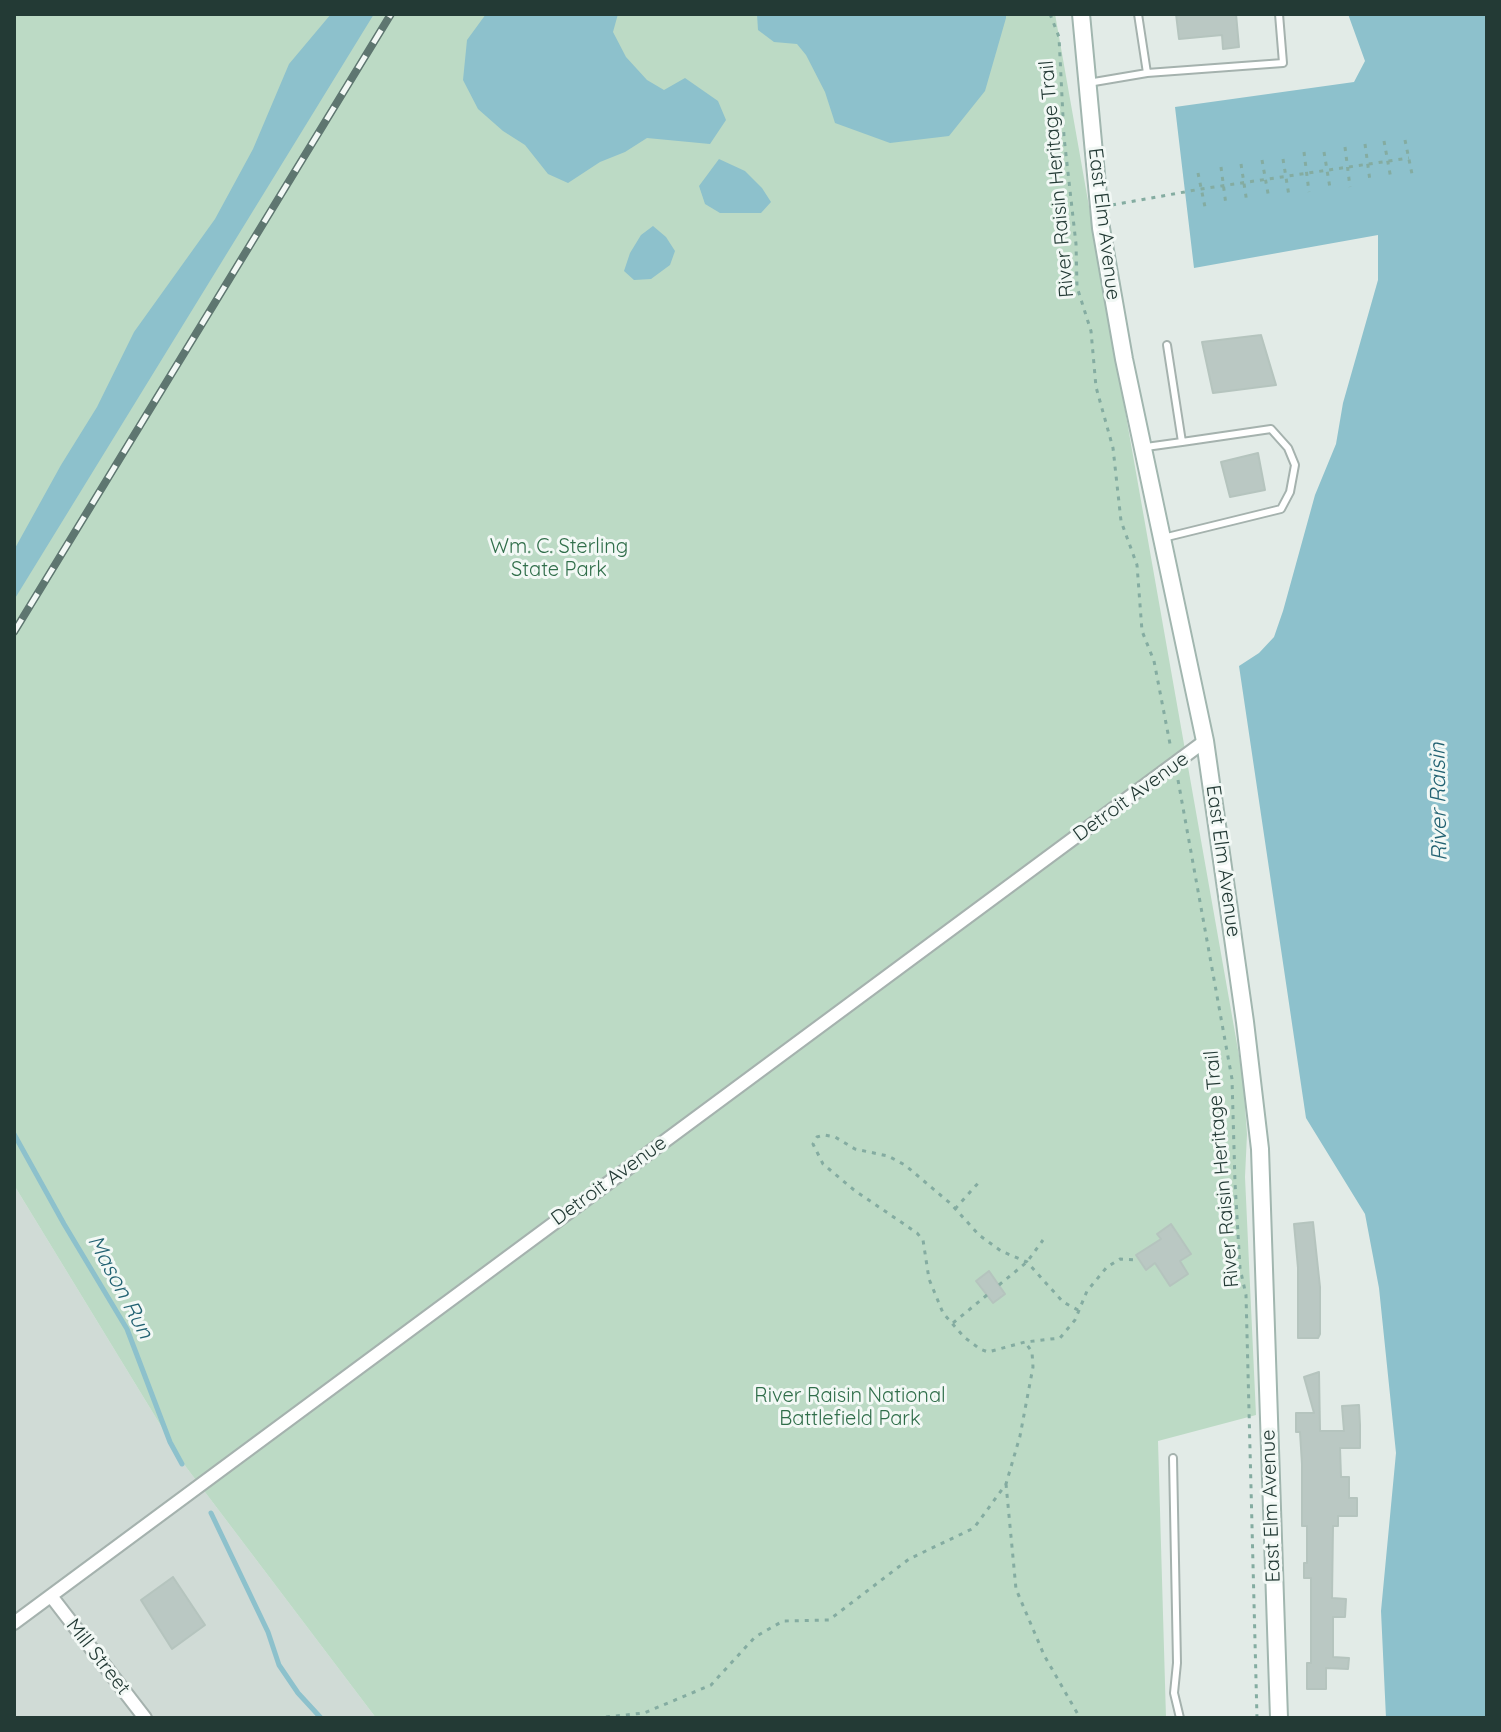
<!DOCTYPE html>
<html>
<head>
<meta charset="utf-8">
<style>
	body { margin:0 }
	#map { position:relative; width:1501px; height:1732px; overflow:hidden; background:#e2ebe7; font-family:Quicksand,sans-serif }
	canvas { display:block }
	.frame { position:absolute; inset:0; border:16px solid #233a35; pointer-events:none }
</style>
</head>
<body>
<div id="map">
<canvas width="1501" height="1732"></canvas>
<div class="frame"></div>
</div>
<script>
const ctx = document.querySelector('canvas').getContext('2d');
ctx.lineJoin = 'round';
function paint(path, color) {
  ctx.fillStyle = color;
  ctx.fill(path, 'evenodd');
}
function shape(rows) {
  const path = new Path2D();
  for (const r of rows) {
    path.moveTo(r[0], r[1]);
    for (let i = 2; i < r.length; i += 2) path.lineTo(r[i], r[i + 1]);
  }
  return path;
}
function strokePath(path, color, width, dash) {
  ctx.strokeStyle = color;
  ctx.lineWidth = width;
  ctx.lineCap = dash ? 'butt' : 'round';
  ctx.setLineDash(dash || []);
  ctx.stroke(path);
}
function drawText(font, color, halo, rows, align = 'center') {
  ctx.font = font + ' Quicksand,sans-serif';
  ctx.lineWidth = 6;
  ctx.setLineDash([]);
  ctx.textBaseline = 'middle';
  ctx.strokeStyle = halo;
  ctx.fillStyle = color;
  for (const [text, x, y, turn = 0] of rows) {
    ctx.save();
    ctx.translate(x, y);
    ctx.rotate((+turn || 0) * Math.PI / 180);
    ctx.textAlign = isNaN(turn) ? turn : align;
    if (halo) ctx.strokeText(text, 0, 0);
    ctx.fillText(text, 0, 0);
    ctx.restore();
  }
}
paint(shape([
	[14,1185,186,1467,376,1718,14,1718]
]), '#d0dbd6');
paint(shape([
	[14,14,1055,14,1243,1078,1247,1134,1245,1177,1256,1415,1158,1441,1166,1718,376,1718,186,1467,14,1185]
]), '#bcdac5');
paint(shape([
	[331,14,374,14,14,600,14,550,61,465,97,407,134,332,215,219,253,149,289,64],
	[486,14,618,14,613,32,626,57,647,80,664,90,685,78,718,101,726,120,710,144,647,138,625,152,600,162,568,183,548,174,525,145,503,131,478,109,463,80,467,40],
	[757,14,1006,14,1006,18,985,91,949,136,890,143,835,123,825,92,806,55,797,44,774,42,758,30],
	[1348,14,1487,14,1487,1718,1386,1718,1381,1611,1396,1453,1379,1288,1365,1214,1306,1118,1239,666,1259,653,1274,637,1283,611,1315,495,1336,444,1343,403,1378,280,1378,235,1194,268,1175,107,1354,82,1365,61],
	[719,159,745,171,762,188,771,202,761,213,720,213,705,204,699,186],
	[653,226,666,237,675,251,670,265,651,279,634,280,624,271,630,253,641,235]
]), '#8dc1cc');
strokePath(shape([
	[14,1134,64,1224,127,1329,170,1442,182,1464],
	[211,1513,268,1632,279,1665,298,1693,321,1718]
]), '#8dc1cc', 5);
const building = shape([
	[1176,14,1236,14,1239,47,1223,49,1222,35,1179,39,1176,14],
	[1261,335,1276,385,1213,393,1202,342,1261,335],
	[1258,453,1265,490,1230,497,1221,462,1258,453],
	[1313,1222,1320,1287,1320,1334,1318,1338,1298,1338,1298,1268,1294,1224,1313,1222],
	[1171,1224,1191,1254,1180,1261,1188,1274,1170,1286,1155,1263,1146,1270,1136,1255,1161,1239,1157,1234,1171,1224],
	[989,1271,1005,1294,993,1303,976,1281,989,1271],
	[1319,1372,1320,1431,1344,1431,1342,1406,1359,1405,1360,1425,1360,1448,1340,1448,1341,1477,1349,1477,1349,1498,1357,1498,1357,1516,1338,1516,1338,1526,1333,1526,1332,1598,1346,1599,1345,1617,1333,1617,1333,1657,1349,1658,1348,1669,1326,1668,1326,1689,1307,1689,1307,1663,1311,1663,1311,1578,1304,1578,1304,1563,1307,1563,1307,1526,1302,1526,1302,1464,1300,1432,1296,1432,1296,1413,1314,1413,1304,1377,1319,1372],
	[173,1577,205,1625,172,1649,141,1600,173,1577]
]);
paint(building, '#bac8c3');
strokePath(building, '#b5c4be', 2);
const service = shape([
	[1138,14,1147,73],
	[1088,83,1147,73,1283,63,1279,14],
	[1146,447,1182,442,1167,345],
	[1163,538,1281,509,1290,492,1295,465,1288,448,1271,429,1182,442],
	[1173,1458,1177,1663,1174,1693,1180,1718]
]);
const minor = shape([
	[51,1596,145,1718],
	[14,1623,1205,741]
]);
const secondary = shape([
	[1081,14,1101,228,1124,359,1205,741,1245,1022,1260,1149,1279,1718]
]);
strokePath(service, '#a5b2ae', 10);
strokePath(minor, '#a5b2ae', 16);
strokePath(secondary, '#a1b6af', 20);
strokePath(shape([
	[1050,14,1059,37,1064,137,1076,244,1077,287,1091,331,1096,387,1113,448,1121,521,1137,565,1142,631,1154,661,1171,749],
	[1405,140,1413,179],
	[1384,141,1391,179],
	[1365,144,1370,181],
	[1345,147,1350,187],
	[1304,152,1309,192],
	[1324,152,1330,188],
	[1283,159,1289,196],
	[1262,160,1269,199],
	[1241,164,1247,203],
	[1221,167,1226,205],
	[1198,173,1205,207],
	[1112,205,1201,189,1409,158],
	[1178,780,1232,1079,1235,1183,1240,1268,1246,1295,1257,1718],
	[955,1209,980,1181],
	[999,1285,1027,1262,1043,1240],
	[1078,1310,1063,1302,1027,1262,1001,1251,979,1235,951,1204,905,1165,888,1156,855,1149,835,1137,824,1135,817,1137,813,1144,823,1164,854,1190,917,1233,923,1240,929,1279,943,1313,964,1337,980,1349,988,1352,1025,1342,1060,1338,1075,1320,1087,1291,1107,1267,1120,1259,1139,1260],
	[953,1323,987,1295],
	[1006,1484,1016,1589,1044,1655,1080,1718],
	[596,1718,644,1713,711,1685,755,1637,783,1621,829,1620,909,1559,974,1528,1006,1484,1020,1436,1033,1367,1032,1352,1025,1342]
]), '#84aca1', 3, [4, 6]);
strokePath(service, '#fff', 6);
strokePath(minor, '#fff', 12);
strokePath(secondary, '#fff', 16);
const rail = shape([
	[14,632,391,14]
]);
strokePath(rail, '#5e7670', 8);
strokePath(rail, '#f2f8f5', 5, [15]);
drawText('20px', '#233a35', '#f2f8f5', [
	["River Raisin Heritage Trail",1057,179,-95],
	["East Elm Avenue",1104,224,83],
	["Detroit Avenue",1131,797,-36],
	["East Elm Avenue",1223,861,82],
	["River Raisin Heritage Trail",1222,1169,-95],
	["Detroit Avenue",609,1181,-36],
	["East Elm Avenue",1271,1506,-92],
	["Mill Street",98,1657,52]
]);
drawText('20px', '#306e4a', '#f2f8f5', [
	["Wm. C. Sterling",559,547],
	["State Park",559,570],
	["River Raisin National",850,1396],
	["Battlefield Park",850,1419]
]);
drawText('italic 22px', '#226272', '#f2f8f5', [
	["River Raisin",1439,802,-91],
	["Mason Run",120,1287,62]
]);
</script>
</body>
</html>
